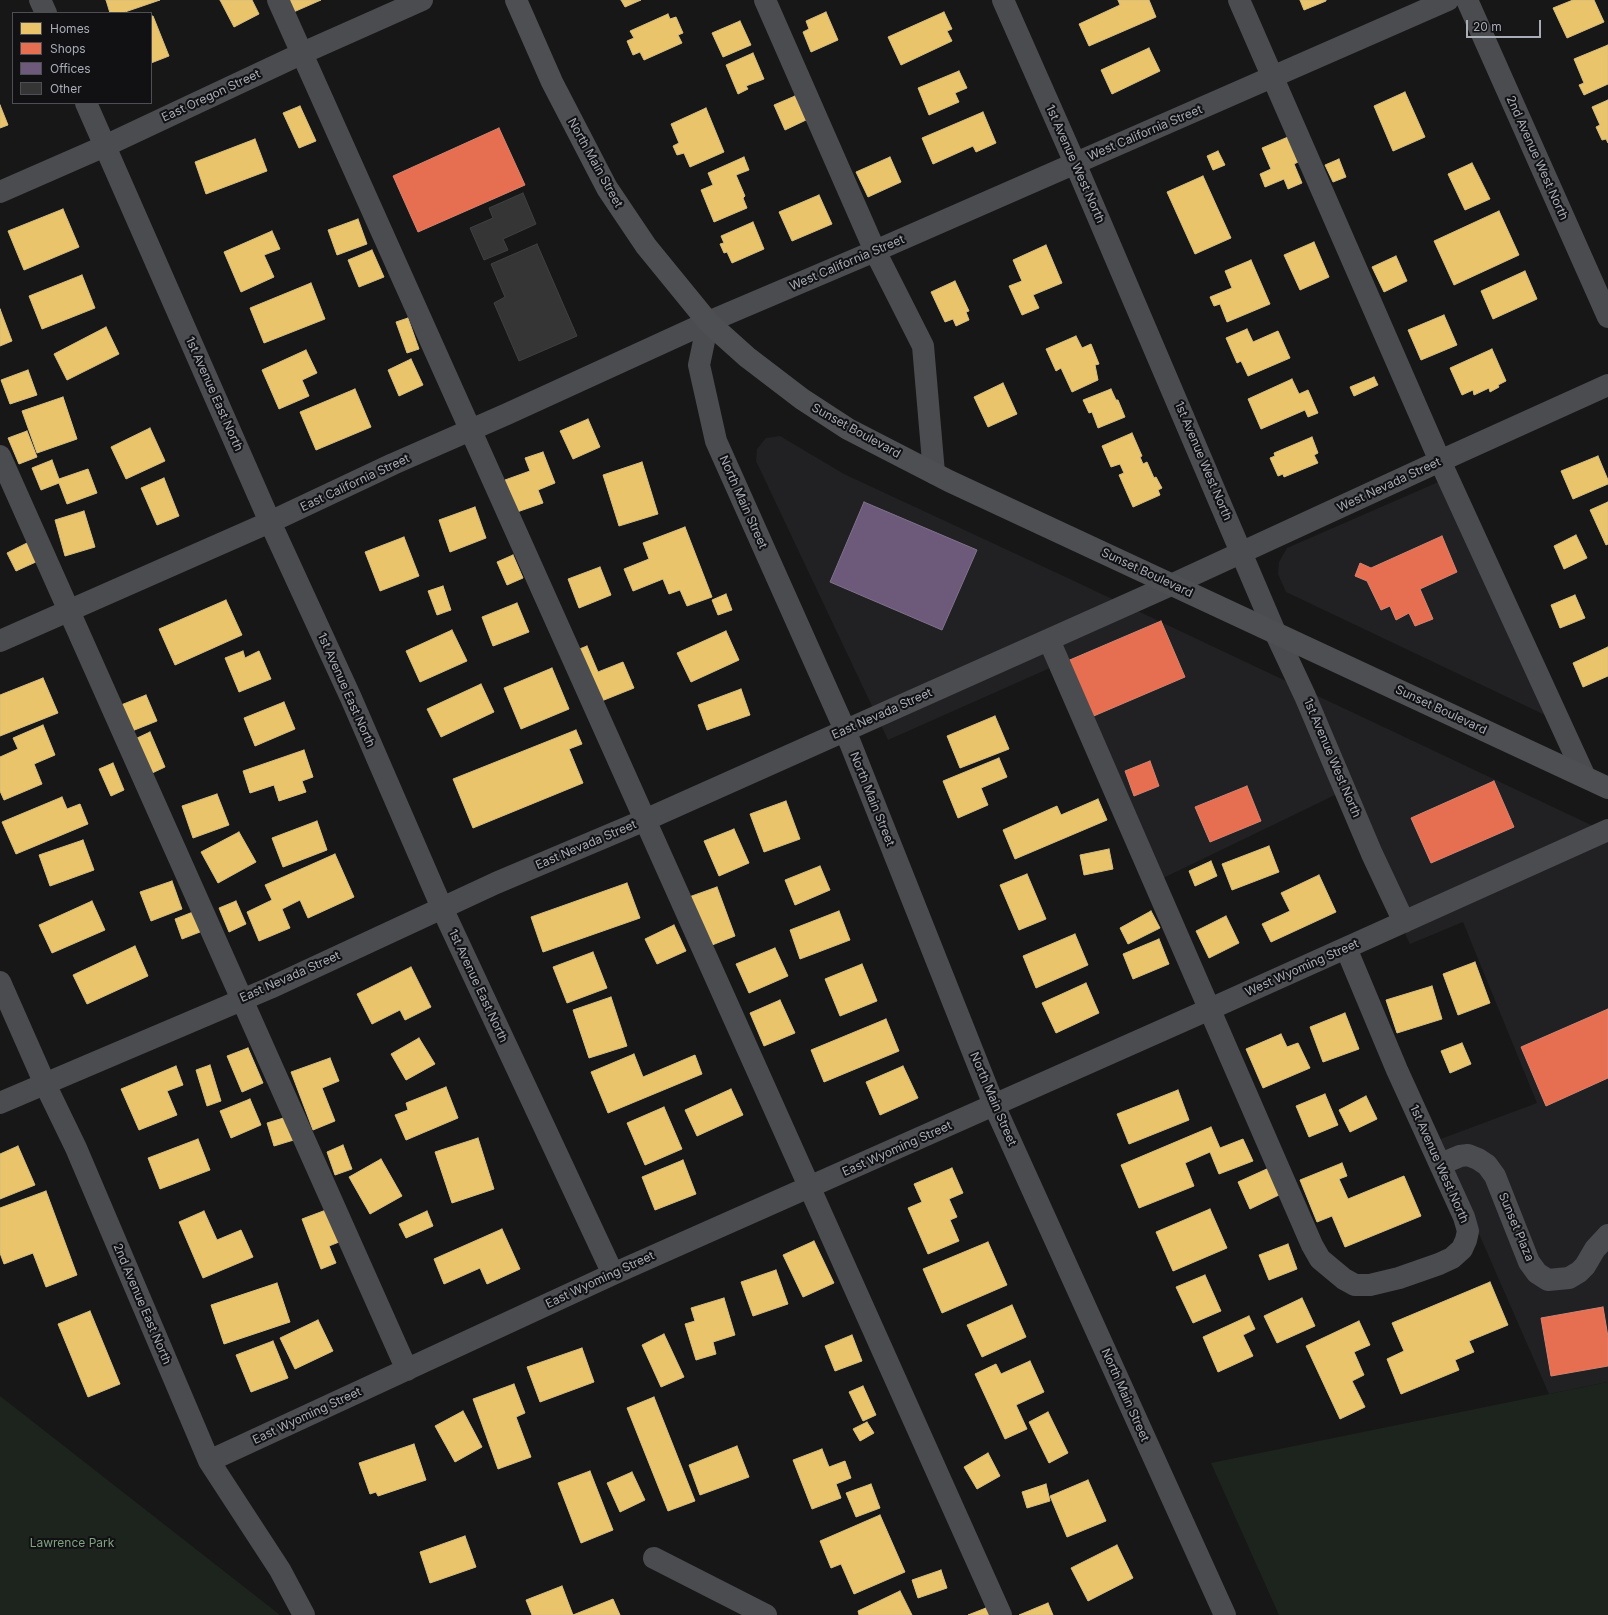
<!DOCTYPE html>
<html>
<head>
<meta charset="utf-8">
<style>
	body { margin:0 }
	#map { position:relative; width:1608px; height:1615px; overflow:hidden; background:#171717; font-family:Inter,sans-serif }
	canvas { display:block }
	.legend { position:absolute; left:12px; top:12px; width:140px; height:92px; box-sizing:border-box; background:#111113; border:1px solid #4d4f55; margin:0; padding:5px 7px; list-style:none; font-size:12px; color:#a8adb8 }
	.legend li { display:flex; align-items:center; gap:8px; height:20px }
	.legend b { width:20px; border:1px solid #4d4f55 }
	.scale { position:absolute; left:1466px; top:20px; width:75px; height:18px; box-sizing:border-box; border:2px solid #a8adb8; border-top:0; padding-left:5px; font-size:12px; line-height:14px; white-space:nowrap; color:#a8adb8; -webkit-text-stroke:3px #111113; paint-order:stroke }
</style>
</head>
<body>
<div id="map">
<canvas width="1608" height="1615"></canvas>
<ul class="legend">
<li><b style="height:11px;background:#e9c46a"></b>Homes</li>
<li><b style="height:11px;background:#e76f51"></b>Shops</li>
<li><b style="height:11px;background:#6d597a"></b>Offices</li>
<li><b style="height:11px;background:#353536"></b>Other</li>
</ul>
<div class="scale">20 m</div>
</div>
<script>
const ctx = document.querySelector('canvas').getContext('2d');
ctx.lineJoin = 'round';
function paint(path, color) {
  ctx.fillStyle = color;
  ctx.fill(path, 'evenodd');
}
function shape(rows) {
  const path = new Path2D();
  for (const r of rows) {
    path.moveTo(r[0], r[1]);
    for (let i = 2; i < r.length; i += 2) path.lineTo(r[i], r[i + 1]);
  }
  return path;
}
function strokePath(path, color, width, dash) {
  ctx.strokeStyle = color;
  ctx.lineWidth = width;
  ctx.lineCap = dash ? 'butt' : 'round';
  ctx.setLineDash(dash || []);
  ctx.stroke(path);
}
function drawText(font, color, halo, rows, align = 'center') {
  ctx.font = font + ' Inter,sans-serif';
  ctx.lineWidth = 4;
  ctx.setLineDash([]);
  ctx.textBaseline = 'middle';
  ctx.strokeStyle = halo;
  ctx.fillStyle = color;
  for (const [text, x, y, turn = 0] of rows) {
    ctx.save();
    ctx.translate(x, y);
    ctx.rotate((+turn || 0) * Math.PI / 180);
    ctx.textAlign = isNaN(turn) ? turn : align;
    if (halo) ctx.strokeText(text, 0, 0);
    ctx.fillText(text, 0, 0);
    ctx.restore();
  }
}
paint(shape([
	[780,436,844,474,1072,580,1608,833,1608,1382,1549,1394,1438,1140,1537,1103,1463,922,1410,944,1337,794,1155,882,1059,664,888,740,756,461,757,449,766,438],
	[1443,480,1545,715,1286,592,1278,574,1279,562,1287,548]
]), '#212123');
paint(shape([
	[1608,1382,1608,1615,1279,1615,1211,1463],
	[0,1396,280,1615,0,1615]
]), '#1d241e');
const homes = shape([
	[106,0,160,0,122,13,110,13,106,0],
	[220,0,252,0,259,14,234,27,220,0],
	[283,0,321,0,289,14,283,0],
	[621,0,641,0,625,7,621,0],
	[1118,0,1149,0,1156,17,1089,46,1079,24,1120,5,1118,0],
	[1300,0,1326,0,1326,1,1304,10,1300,0],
	[1573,0,1594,0,1604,22,1567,38,1553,8,1573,0],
	[826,12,838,40,811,52,803,32,809,29,806,21,826,12],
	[944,12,952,29,947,31,952,41,901,65,888,37,944,12],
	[668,14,670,19,676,17,683,33,678,35,682,43,644,60,640,52,633,55,627,41,634,38,630,31,668,14],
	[151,16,153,16,169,56,151,63,151,16],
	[740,21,751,45,723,57,712,33,740,21],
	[1608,45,1608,84,1584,95,1579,85,1584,83,1574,59,1608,45],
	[1149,48,1160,71,1112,94,1101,70,1149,48],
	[753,53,764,79,746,86,748,89,738,94,726,65,753,53],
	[959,71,967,88,955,93,959,102,929,115,918,88,959,71],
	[1405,92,1425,137,1393,151,1374,106,1405,92],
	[795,96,806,120,785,130,774,105,795,96],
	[1608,100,1608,143,1606,139,1602,140,1596,127,1600,125,1592,107,1608,100],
	[0,105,8,125,0,128,0,105],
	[300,106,316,141,299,148,283,113,300,106],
	[706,108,724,152,690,167,684,153,677,155,673,146,679,143,671,124,706,108],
	[983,112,996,143,976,152,973,146,933,164,922,138,983,112],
	[1288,137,1298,162,1294,164,1302,183,1288,189,1284,179,1265,187,1260,174,1271,169,1262,148,1288,137],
	[255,139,267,171,206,194,195,162,255,139],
	[1218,151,1225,165,1213,170,1207,156,1218,151],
	[744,157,749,170,736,175,745,196,743,198,747,208,714,222,701,190,713,185,708,173,744,157],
	[890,157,901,182,868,197,856,172,890,157],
	[1339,159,1346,177,1333,182,1325,165,1339,159],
	[1472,163,1490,199,1465,210,1448,174,1472,163],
	[1203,176,1231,238,1195,254,1167,192,1203,176],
	[819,195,832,224,792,241,779,212,819,195],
	[63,209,79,247,24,270,8,231,63,209],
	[1499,211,1519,255,1454,285,1434,241,1499,211],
	[358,219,367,244,337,255,328,230,358,219],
	[753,222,764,249,732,263,727,252,724,253,720,244,724,243,721,236,753,222],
	[272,231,280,249,264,255,274,277,241,292,224,252,272,231],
	[1314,242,1329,277,1300,290,1284,255,1314,242],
	[1046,245,1062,283,1033,295,1039,308,1022,315,1009,286,1022,281,1013,260,1046,245],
	[372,250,384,277,359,287,348,260,372,250],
	[1396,256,1407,281,1384,292,1372,267,1396,256],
	[1251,260,1270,304,1227,322,1220,304,1214,306,1210,297,1232,288,1225,271,1251,260],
	[1525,271,1537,299,1493,319,1481,291,1525,271],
	[82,275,95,308,42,329,29,296,82,275],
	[955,281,969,311,966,312,969,320,956,326,953,319,945,322,931,292,955,281],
	[311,283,325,319,264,343,250,308,311,283],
	[0,309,12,341,0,346,0,309],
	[1444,315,1457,345,1421,360,1408,330,1444,315],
	[408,318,419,349,407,353,396,322,408,318],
	[106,327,119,354,67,380,54,354,106,327],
	[1247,329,1253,342,1278,331,1290,358,1248,376,1241,361,1237,363,1226,338,1247,329],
	[1076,336,1082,348,1091,344,1099,364,1095,365,1098,380,1072,392,1061,368,1056,371,1046,349,1076,336],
	[1492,349,1506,381,1498,385,1499,387,1490,392,1489,388,1474,395,1473,390,1462,395,1450,368,1492,349],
	[306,350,317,373,302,380,309,396,279,409,262,370,306,350],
	[411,359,423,385,399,396,388,370,411,359],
	[28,370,37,395,10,404,1,380,28,370],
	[1374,377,1378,385,1354,396,1350,387,1374,377],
	[1292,379,1299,394,1308,390,1318,413,1308,417,1305,410,1261,429,1248,399,1292,379],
	[1003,383,1017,414,988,427,974,397,1003,383],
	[355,389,371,427,316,450,300,412,355,389],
	[1111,389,1116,400,1118,400,1125,417,1098,428,1092,412,1089,413,1083,400,1111,389],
	[63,397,77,439,37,453,22,411,63,397],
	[588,419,600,447,573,459,560,431,588,419],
	[150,428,165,461,126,479,111,447,150,428],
	[27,431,37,457,19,464,8,438,27,431],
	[1132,433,1142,456,1140,457,1143,464,1147,462,1154,478,1156,477,1162,488,1158,490,1160,495,1133,507,1119,475,1124,473,1120,464,1111,467,1102,446,1132,433],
	[1312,437,1318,453,1314,455,1318,463,1284,477,1283,474,1278,476,1270,458,1275,456,1274,453,1312,437],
	[543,452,555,483,538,490,543,503,517,512,505,480,530,471,525,458,543,452],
	[1598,456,1608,480,1608,484,1573,499,1561,471,1598,456],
	[52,460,59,479,88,469,97,493,67,504,59,483,41,490,32,468,52,460],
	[642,462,658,514,619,526,603,475,642,462],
	[164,478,179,516,157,525,141,488,164,478],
	[1608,502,1608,544,1606,545,1590,510,1608,502],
	[475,507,486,538,450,552,439,520,475,507],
	[84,511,95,547,65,556,55,520,84,511],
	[685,527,712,597,687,606,680,590,669,594,663,579,633,591,624,569,649,559,643,543,685,527],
	[1576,535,1587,558,1564,569,1554,546,1576,535],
	[404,537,419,576,380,591,365,552,404,537],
	[29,542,38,561,16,571,7,553,29,542],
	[513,555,523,578,507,585,497,562,513,555],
	[600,567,611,595,579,608,568,579,600,567],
	[443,586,451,610,437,615,428,591,443,586],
	[726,594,732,610,718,615,712,600,726,594],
	[1575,595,1585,618,1560,628,1551,605,1575,595],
	[226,600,242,635,175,665,159,629,226,600],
	[517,603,529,632,493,646,482,617,517,603],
	[452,630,467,661,420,682,406,651,452,630],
	[726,631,739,660,691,682,677,653,726,631],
	[587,646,598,672,623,662,634,688,599,702,577,650,587,646],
	[1608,647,1608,676,1583,687,1573,663,1608,647],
	[243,651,245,658,259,651,271,679,239,692,225,658,243,651],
	[552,668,569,709,521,729,504,688,552,668],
	[43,678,58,713,0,736,0,695,43,678],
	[481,684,494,712,441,737,427,709,481,684],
	[741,689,750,715,707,730,698,705,741,689],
	[146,695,157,721,132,731,121,705,146,695],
	[284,702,295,729,255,746,244,718,284,702],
	[995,716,1009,749,960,768,947,736,995,716],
	[43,725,55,755,34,764,42,784,4,800,0,791,0,757,18,749,13,738,43,725],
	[576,730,582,744,569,749,583,783,473,828,453,779,576,730],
	[150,732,165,767,150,774,135,739,150,732],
	[304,750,313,777,302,781,306,792,279,801,274,785,250,793,243,771,304,750],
	[999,758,1007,777,981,788,988,805,958,818,943,781,999,758],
	[113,763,124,790,111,796,99,769,113,763],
	[217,794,229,825,193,838,182,806,217,794],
	[62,797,67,809,80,804,88,824,16,854,2,822,62,797],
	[1098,799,1107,820,1015,859,1003,830,1057,806,1061,815,1098,799],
	[786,801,800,839,764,852,750,814,786,801],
	[317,821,327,850,283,867,272,838,317,821],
	[734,829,749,863,719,876,704,841,734,829],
	[239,832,256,862,218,883,201,852,239,832],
	[83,840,94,870,50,886,39,855,83,840],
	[1269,846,1279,872,1232,890,1222,864,1269,846],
	[1109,849,1113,869,1084,875,1080,855,1109,849],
	[335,854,354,897,308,918,300,900,282,909,290,928,259,941,247,912,272,900,265,885,335,854],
	[1211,861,1217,876,1195,886,1189,871,1211,861],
	[820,866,830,890,795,905,785,880,820,866],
	[1027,874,1046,919,1019,930,1000,885,1027,874],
	[1319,875,1336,912,1271,942,1262,924,1290,911,1281,893,1319,875],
	[172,881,182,909,151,921,140,892,172,881],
	[627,883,640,918,543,952,531,917,627,883],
	[717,887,735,936,707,947,689,897,717,887],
	[92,901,105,930,52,953,39,925,92,901],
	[236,901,246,924,229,932,219,908,236,901],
	[839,911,850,940,800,959,790,930,839,911],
	[1151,911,1160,928,1128,944,1120,928,1151,911],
	[193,912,200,932,182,939,175,919,193,912],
	[1226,916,1239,943,1209,958,1196,931,1226,916],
	[674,925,686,951,657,964,645,939,674,925],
	[1075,934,1088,965,1036,988,1023,956,1075,934],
	[1159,939,1169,964,1133,979,1123,954,1159,939],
	[135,946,148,976,87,1004,73,975,135,946],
	[775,948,788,976,749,993,736,964,775,948],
	[593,952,607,988,567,1003,553,967,593,952],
	[1475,962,1490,1003,1458,1015,1443,974,1475,962],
	[862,964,877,1001,840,1016,825,979,862,964],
	[411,967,431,1007,405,1020,400,1010,372,1024,357,994,411,967],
	[1086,983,1099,1013,1056,1033,1042,1003,1086,983],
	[1432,986,1442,1019,1397,1033,1386,1000,1432,986],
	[611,997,627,1046,589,1058,573,1010,611,997],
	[780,1000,795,1033,764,1046,750,1013,780,1000],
	[1345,1013,1359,1049,1323,1062,1310,1027,1345,1013],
	[886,1019,899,1051,824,1082,811,1050,886,1019],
	[1281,1034,1287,1047,1298,1043,1310,1068,1263,1088,1246,1049,1281,1034],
	[419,1038,435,1064,406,1080,391,1054,419,1038],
	[1462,1043,1471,1064,1450,1073,1441,1051,1462,1043],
	[248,1048,263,1083,242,1092,227,1056,248,1048],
	[634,1054,643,1077,695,1055,702,1074,608,1113,591,1072,634,1054],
	[330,1058,339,1081,322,1088,335,1121,313,1130,291,1072,330,1058],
	[210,1065,221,1101,207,1106,196,1070,210,1065],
	[176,1066,183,1085,167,1091,177,1115,139,1130,121,1089,176,1066],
	[903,1066,918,1098,880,1115,866,1082,903,1066],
	[446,1087,458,1118,406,1140,395,1115,408,1110,406,1103,446,1087],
	[731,1089,743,1115,697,1136,685,1110,731,1089],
	[1178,1090,1189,1120,1129,1144,1117,1114,1178,1090],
	[1325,1094,1338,1125,1309,1137,1296,1106,1325,1094],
	[1366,1096,1377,1119,1350,1132,1339,1110,1366,1096],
	[250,1099,261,1125,231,1138,220,1111,250,1099],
	[664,1107,682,1149,645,1165,627,1123,664,1107],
	[290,1116,297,1139,274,1146,267,1123,290,1116],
	[1211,1127,1220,1148,1243,1139,1253,1161,1219,1174,1210,1152,1185,1163,1194,1186,1139,1208,1121,1165,1211,1127],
	[478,1138,494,1189,452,1203,435,1152,478,1138],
	[198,1139,210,1170,160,1189,148,1158,198,1139],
	[343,1145,352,1169,335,1175,327,1152,343,1145],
	[18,1146,35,1185,0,1199,0,1154,18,1146],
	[381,1159,402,1196,370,1214,349,1177,381,1159],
	[683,1160,696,1194,655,1210,642,1177,683,1160],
	[1342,1163,1347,1176,1339,1179,1348,1199,1404,1176,1421,1216,1345,1247,1332,1216,1317,1222,1300,1180,1342,1163],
	[952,1168,963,1193,949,1199,957,1217,950,1220,959,1241,928,1254,908,1208,922,1202,914,1184,952,1168],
	[1269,1168,1281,1194,1250,1209,1238,1182,1269,1168],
	[46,1191,77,1275,46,1287,33,1253,4,1264,0,1253,0,1208,46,1191],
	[1210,1209,1227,1248,1173,1271,1156,1232,1210,1209],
	[326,1210,339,1242,329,1246,336,1263,321,1269,302,1219,326,1210],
	[204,1211,217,1240,241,1230,253,1257,203,1278,179,1222,204,1211],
	[427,1211,433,1226,406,1238,399,1224,427,1211],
	[502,1229,520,1269,487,1284,480,1268,444,1284,434,1259,502,1229],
	[814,1241,834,1283,803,1297,783,1255,814,1241],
	[988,1242,1007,1285,942,1313,923,1269,988,1242],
	[1288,1244,1297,1269,1269,1280,1259,1255,1288,1244],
	[776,1270,788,1304,753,1316,741,1282,776,1270],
	[1205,1275,1221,1311,1193,1323,1176,1287,1205,1275],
	[1490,1282,1508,1325,1469,1341,1474,1352,1455,1360,1459,1370,1401,1394,1387,1359,1404,1351,1392,1323,1490,1282],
	[277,1283,290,1322,224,1344,211,1305,277,1283],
	[724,1298,735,1335,713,1342,716,1354,696,1360,685,1324,695,1321,691,1308,724,1298],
	[1302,1298,1315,1326,1277,1343,1264,1316,1302,1298],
	[1012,1305,1026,1337,982,1357,967,1325,1012,1305],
	[90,1311,120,1384,88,1397,58,1324,90,1311],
	[1249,1316,1255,1329,1243,1335,1253,1356,1218,1372,1203,1337,1249,1316],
	[318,1320,333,1351,295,1369,280,1338,318,1320],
	[1359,1321,1370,1345,1354,1352,1364,1375,1352,1381,1365,1407,1340,1419,1306,1346,1359,1321],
	[664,1334,684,1377,661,1387,642,1345,664,1334],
	[852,1335,862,1361,835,1371,825,1346,852,1335],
	[273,1341,288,1378,251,1392,236,1355,273,1341],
	[582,1348,594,1382,540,1402,527,1367,582,1348],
	[1030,1361,1044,1392,1016,1405,1027,1429,1005,1439,975,1374,996,1364,1001,1374,1030,1361],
	[514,1384,525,1413,516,1417,531,1457,498,1469,473,1399,514,1384],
	[863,1386,876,1415,863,1421,849,1392,863,1386],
	[654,1397,695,1501,668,1511,627,1408,654,1397],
	[463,1411,482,1447,455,1462,435,1426,463,1411],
	[1048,1412,1068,1453,1049,1463,1029,1422,1048,1412],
	[867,1422,874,1433,860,1441,853,1429,867,1422],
	[414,1444,426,1480,378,1496,376,1492,370,1494,359,1463,414,1444],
	[737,1446,749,1477,700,1495,689,1465,737,1446],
	[822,1449,829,1467,845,1461,851,1478,836,1484,841,1498,812,1509,793,1460,822,1449],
	[988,1453,1000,1476,977,1489,964,1467,988,1453],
	[590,1471,613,1530,581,1543,558,1483,590,1471],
	[632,1472,645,1500,620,1512,607,1483,632,1472],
	[1088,1480,1106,1521,1067,1537,1050,1496,1088,1480],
	[871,1484,880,1508,856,1517,846,1493,871,1484],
	[1046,1484,1050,1501,1027,1508,1022,1492,1046,1484],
	[880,1515,905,1572,854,1594,841,1564,831,1568,820,1541,880,1515],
	[465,1536,476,1567,430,1583,420,1552,465,1536],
	[1117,1545,1133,1578,1088,1601,1071,1568,1117,1545],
	[941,1570,947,1588,918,1598,912,1580,941,1570],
	[562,1586,573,1615,613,1599,620,1615,532,1615,526,1600,562,1586],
	[900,1591,912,1615,859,1615,858,1611,900,1591],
	[1048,1603,1053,1615,1019,1615,1048,1603],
	[986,1608,989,1615,968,1615,986,1608]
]);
paint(homes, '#e9c46a');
strokePath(homes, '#d6bd81', 1);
const shops = shape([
	[499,128,525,185,418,232,393,176,499,128],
	[1442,536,1457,572,1420,589,1433,619,1415,626,1409,613,1396,620,1390,606,1381,610,1367,581,1355,576,1360,563,1371,568,1442,536],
	[1161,621,1185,677,1089,718,1065,662,1161,621],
	[1150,761,1159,786,1134,796,1125,771,1150,761],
	[1494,781,1514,827,1431,863,1411,818,1494,781],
	[1247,786,1261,821,1210,842,1195,807,1247,786],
	[1608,1009,1608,1078,1546,1106,1521,1047,1608,1009],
	[1603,1307,1608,1337,1608,1366,1551,1376,1541,1318,1603,1307]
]);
paint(shops, '#e76f51');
strokePath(shops, '#d48270', 1);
const offices = shape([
	[864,502,977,550,942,630,830,582,864,502]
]);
paint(offices, '#6d597a');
strokePath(offices, '#7f728d', 1);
const building = shape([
	[523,193,536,224,503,239,508,250,484,260,470,228,493,218,489,208,523,193],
	[537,244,577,336,519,361,494,303,505,297,491,264,537,244]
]);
paint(building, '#353536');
strokePath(building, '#3f4043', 1);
strokePath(shape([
	[40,0,46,13],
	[278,0,1001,1615],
	[765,0,875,251,923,346,934,473],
	[1003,0,1075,163,1275,632,1305,696,1372,854,1404,922],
	[1239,0,1440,461,1585,777],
	[1467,0,1608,317],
	[86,103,270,522,351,698,442,908,613,1274],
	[0,192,105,146,305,52,422,0],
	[708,322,699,365,716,441,845,730,994,1105,1225,1615],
	[0,456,407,1370],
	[1049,640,1312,1245,1320,1259,1344,1279,1355,1285,1370,1285,1399,1278,1439,1264,1452,1258,1462,1249,1466,1240,1468,1231,1464,1217,1397,1070,1346,948],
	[0,641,270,522,393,464,507,414,708,322,875,251,1448,0],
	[0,982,45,1084,76,1148,209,1461,280,1570,304,1615],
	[0,1103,270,988,496,883,645,820,1171,585,1440,461,1608,385],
	[1441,1164,1460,1156,1468,1155,1478,1159,1487,1165,1495,1176,1529,1262,1537,1273,1548,1280,1569,1278,1579,1272,1585,1266,1595,1249,1608,1235],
	[209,1461,613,1274,1210,1009,1608,830],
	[654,1558,766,1615]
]), '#4b4c50', 22);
strokePath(shape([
	[516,0,552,82,607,188,646,246,708,322,747,357,802,399,848,429,949,481,1608,788]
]), '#4d4f52', 22);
drawText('12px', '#a8adb8', '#111113', [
	["East Oregon Street",211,96,-25],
	["West California Street",1145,133,-23],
	["2nd Avenue West North",1537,158,66],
	["North Main Street",595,163,61],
	["1st Avenue West North",1075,164,66],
	["West California Street",847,263,-23],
	["1st Avenue East North",214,394,66],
	["Sunset Boulevard",856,431,29],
	["1st Avenue West North",1203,461,67],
	["East California Street",355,483,-25],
	["West Nevada Street",1389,485,-25],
	["North Main Street",743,502,66],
	["Sunset Boulevard",1147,573,25],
	["1st Avenue East North",346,690,66],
	["Sunset Boulevard",1441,710,25],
	["East Nevada Street",882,714,-24],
	["1st Avenue West North",1332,758,67],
	["North Main Street",872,799,68],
	["East Nevada Street",586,845,-23],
	["West Wyoming Street",1302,968,-24],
	["East Nevada Street",290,977,-24],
	["1st Avenue East North",478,986,65],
	["North Main Street",993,1099,67],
	["East Wyoming Street",897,1149,-24],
	["1st Avenue West North",1439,1164,66],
	["Sunset Plaza",1516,1227,67],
	["East Wyoming Street",600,1280,-25],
	["2nd Avenue East North",142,1304,67],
	["North Main Street",1125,1395,66],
	["East Wyoming Street",307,1416,-25]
]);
drawText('12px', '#7fa381', '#111113', [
	["Lawrence Park",72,1543]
]);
</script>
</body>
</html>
